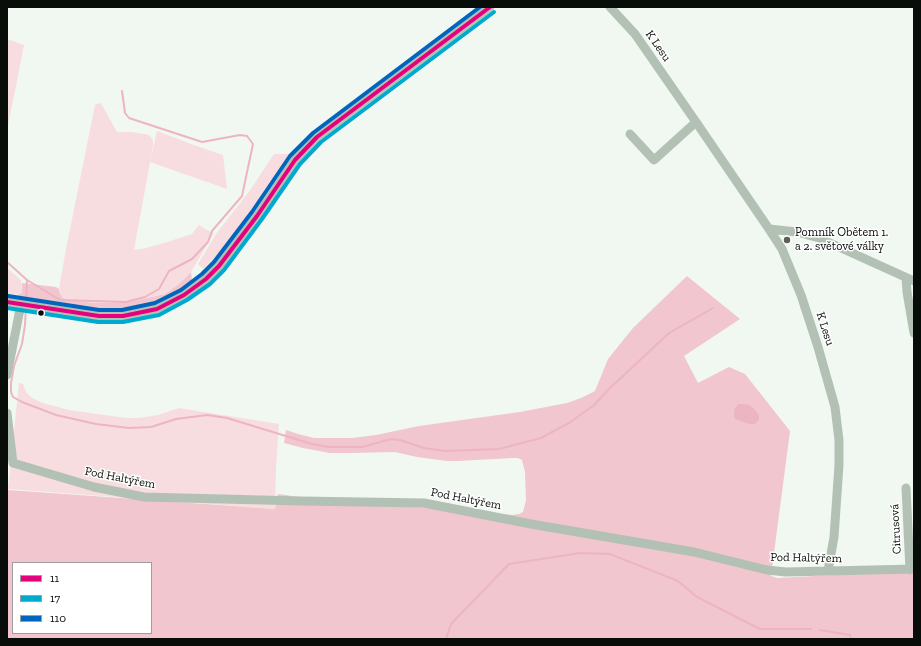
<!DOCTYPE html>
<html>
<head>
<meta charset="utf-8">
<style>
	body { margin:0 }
	#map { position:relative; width:921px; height:646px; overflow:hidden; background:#f0f8f1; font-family:"Zilla Slab",serif }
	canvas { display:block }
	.frame { position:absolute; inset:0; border:8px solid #090d09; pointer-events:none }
	.legend { position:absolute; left:12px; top:562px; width:140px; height:72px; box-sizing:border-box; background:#fff; border:1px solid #9d9e9d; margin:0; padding:5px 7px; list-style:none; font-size:12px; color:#090d09 }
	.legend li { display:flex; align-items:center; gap:8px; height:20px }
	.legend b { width:20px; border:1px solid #9d9e9d }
</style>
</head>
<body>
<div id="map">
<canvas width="921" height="646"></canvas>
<div class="frame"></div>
<ul class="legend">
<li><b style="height:5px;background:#e5007d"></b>11</li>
<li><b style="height:5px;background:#00a9ce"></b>17</li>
<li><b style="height:5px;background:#0065bd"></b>110</li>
</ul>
</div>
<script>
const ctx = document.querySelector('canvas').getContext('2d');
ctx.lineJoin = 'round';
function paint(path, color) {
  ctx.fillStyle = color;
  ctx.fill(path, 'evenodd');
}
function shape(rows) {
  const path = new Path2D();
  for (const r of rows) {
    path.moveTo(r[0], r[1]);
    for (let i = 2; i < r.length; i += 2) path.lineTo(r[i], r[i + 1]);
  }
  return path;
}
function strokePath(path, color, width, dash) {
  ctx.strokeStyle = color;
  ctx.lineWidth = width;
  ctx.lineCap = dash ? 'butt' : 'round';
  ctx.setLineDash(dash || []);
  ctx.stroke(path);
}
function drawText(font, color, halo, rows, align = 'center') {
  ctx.font = font + ' "Zilla Slab",serif';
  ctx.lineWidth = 3;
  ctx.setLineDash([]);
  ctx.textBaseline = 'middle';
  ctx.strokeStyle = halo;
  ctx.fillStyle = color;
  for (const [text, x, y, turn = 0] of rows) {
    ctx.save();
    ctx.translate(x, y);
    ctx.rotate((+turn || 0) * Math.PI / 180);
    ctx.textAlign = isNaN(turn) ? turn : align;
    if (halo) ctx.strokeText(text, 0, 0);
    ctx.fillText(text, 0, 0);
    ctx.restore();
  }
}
paint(shape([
	[7,39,24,45,7,131],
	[100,103,102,105,117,132,131,132,145,134,149,135,153,140,153,146,134,250,146,248,164,243,192,234,199,225,205,229,214,233,191,272,179,284,165,294,134,301,110,303,94,303,69,300,63,298,59,292,60,283,66,249,95,105,97,104],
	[157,131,191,144,223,155,227,189,150,162],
	[274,154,290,154,265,189,245,222,222,250,203,269,198,264,216,234,251,189],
	[7,268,21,280,22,287,22,292,20,294,7,294],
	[19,383,23,384,26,392,32,398,43,403,69,410,126,418,139,418,158,415,179,408,279,424,276,468,275,509,8,489]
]), '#f8dde0');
paint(shape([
	[191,272,192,281,165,299,140,309,105,311,7,296,7,294,17,295,20,294,22,292,22,283,56,287,59,289,59,292,63,298,69,300,94,303,110,303,134,301,165,294,179,284],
	[687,276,740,319,684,356,698,383,729,367,745,374,790,431,771,576,777,578,914,571,914,639,7,639,7,483,8,490,275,509,278,494,307,498,493,513,512,515,519,514,523,512,526,500,525,472,522,460,518,458,513,458,458,461,447,461,417,457,395,452,351,453,330,453,303,448,284,443,286,430,298,434,314,438,352,438,376,435,419,426,520,412,567,403,581,398,595,391,608,359,633,328],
	[13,563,151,563,151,633,13,633]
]), '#f1c6ce');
paint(shape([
	[738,404,744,404,749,405,754,409,759,415,759,420,755,424,749,424,735,419,734,416,734,410]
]), '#edb5c1');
strokePath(shape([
	[7,262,27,280,60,300,126,302,145,297,159,289,169,271,192,259,208,242,212,231,242,196,253,144,247,136,240,135,202,142,129,118,125,113,122,91],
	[26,303,27,280],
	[26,307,25,325,22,344,14,366,11,383,11,392,13,397,22,402,56,415,96,424,129,428,151,427,176,419,207,415,227,418,312,444,329,447,362,447,391,439,400,440,424,448,445,451,499,449,541,438,569,423,593,406,609,389,669,333,713,308],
	[820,630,850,635,851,639],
	[446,639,451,624,509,564,580,553,610,554,678,581,697,597,760,629,811,629]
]), '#edb5c1', 2);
strokePath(shape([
	[610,7,635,34,696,122,769,229,782,249,801,295,818,347,835,407,839,440,839,465,834,537,828,571],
	[630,134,654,160,696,122],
	[769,229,797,232,819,238,914,281],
	[906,278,907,292,914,333],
	[7,302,99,316,123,316,157,309,184,295,206,279,219,266,257,216,295,160,317,137,490,7],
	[7,375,21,304],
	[7,413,13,463,94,487,144,497,301,501,424,503,531,524,694,552,767,570,786,572,914,569],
	[906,488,910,570]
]), '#b3c1b4', 9);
strokePath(shape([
	[7,302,99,316,123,316,157,309,184,295,206,279,219,266,257,216,295,160,317,137,490,7]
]), '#e5007d', 4);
strokePath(shape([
	[7,308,98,322,123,322,159,315,187,300,210,284,224,270,262,219,300,164,321,142,494,12]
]), '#00a9ce', 4);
strokePath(shape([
	[8,296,99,310,122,310,155,303,181,290,202,274,214,262,252,212,290,156,313,133,480,7]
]), '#0065bd', 4);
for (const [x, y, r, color] of [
	[787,240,4,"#5a5f5a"],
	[41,313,3.5,"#090d09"]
]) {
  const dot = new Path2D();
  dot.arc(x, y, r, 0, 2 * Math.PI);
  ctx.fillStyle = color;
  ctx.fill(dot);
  strokePath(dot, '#fff', 1.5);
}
drawText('12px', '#090d09', '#fff', [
	["K Lesu",658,46,55],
	["K Lesu",825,329,72],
	["Pod Haltýřem",120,478,11],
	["Pod Haltýřem",466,499,11],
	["Citrusová",896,529,-93],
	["Pod Haltýřem",806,558,1]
]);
drawText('12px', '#090d09', '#fff', [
	["Pomník Obětem 1.",795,233],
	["a 2. světové války",795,247]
], 'left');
</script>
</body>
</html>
